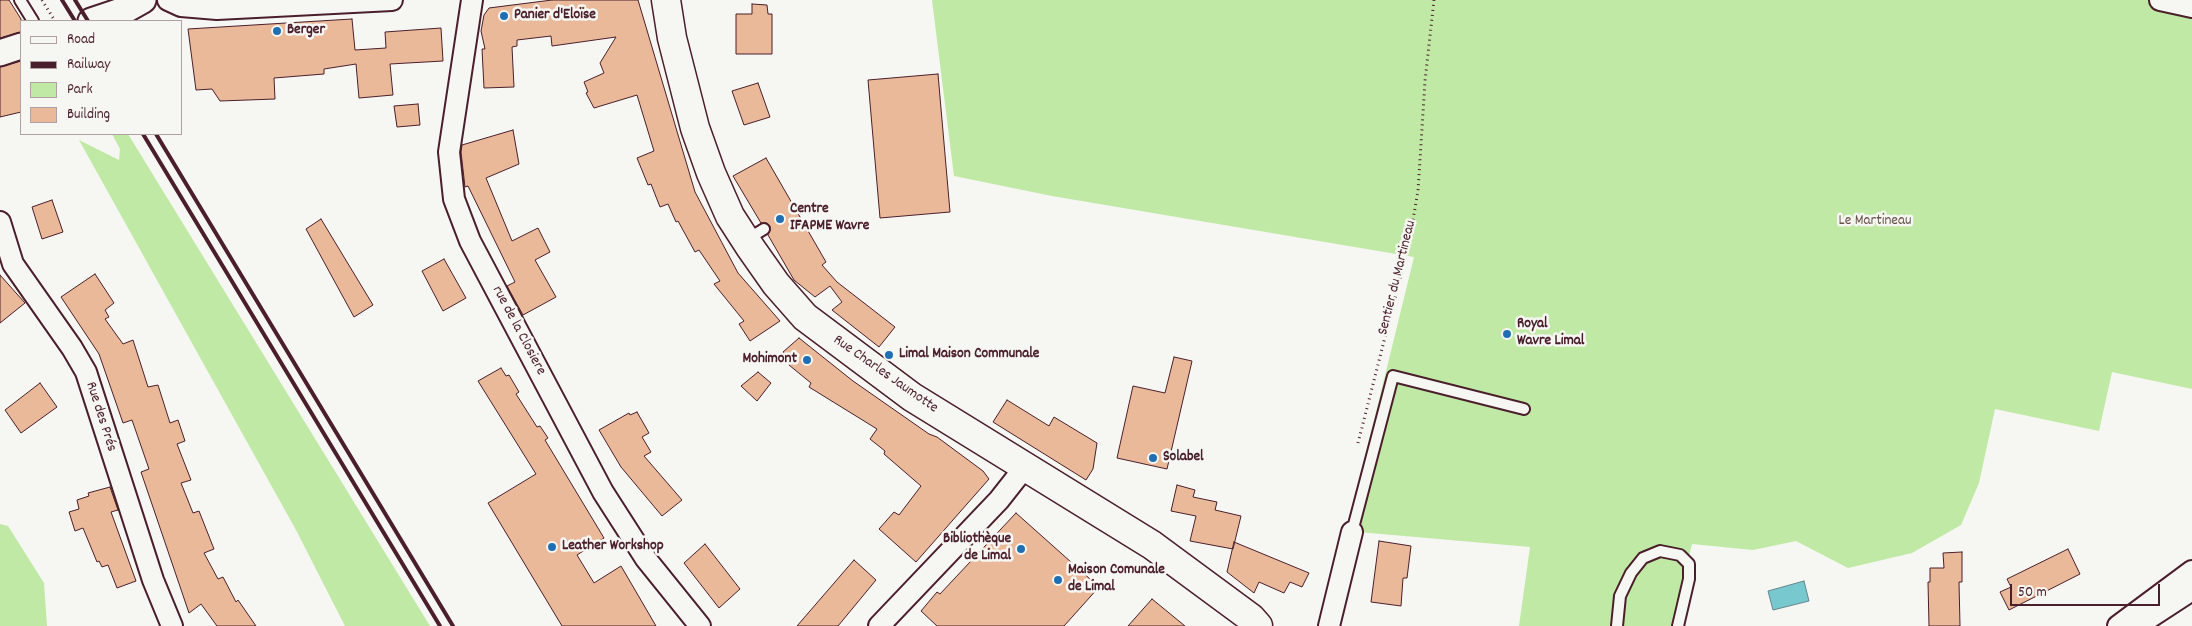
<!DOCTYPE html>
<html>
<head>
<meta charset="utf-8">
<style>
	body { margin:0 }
	#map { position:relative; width:2192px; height:626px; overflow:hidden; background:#f6f6f2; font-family:Dekko,sans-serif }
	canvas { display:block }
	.legend { position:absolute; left:20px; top:20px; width:162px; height:115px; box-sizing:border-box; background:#f6f6f2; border:1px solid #b1a0a2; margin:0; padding:6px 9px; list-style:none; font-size:15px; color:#4a1f2b }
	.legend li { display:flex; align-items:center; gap:10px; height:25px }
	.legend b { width:25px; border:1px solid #b1a0a2 }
	.scale { position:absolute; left:2010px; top:584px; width:150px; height:22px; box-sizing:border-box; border:2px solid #4a1f2b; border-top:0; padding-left:6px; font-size:15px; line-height:18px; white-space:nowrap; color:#4a1f2b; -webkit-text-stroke:4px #f6f6f2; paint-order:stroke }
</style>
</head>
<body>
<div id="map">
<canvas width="2192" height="626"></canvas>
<ul class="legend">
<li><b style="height:6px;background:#f6f6f2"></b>Road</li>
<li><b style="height:6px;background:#4a1f2b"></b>Railway</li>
<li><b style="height:14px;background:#c0e9a5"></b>Park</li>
<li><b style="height:14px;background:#e9b999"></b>Building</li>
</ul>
<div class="scale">50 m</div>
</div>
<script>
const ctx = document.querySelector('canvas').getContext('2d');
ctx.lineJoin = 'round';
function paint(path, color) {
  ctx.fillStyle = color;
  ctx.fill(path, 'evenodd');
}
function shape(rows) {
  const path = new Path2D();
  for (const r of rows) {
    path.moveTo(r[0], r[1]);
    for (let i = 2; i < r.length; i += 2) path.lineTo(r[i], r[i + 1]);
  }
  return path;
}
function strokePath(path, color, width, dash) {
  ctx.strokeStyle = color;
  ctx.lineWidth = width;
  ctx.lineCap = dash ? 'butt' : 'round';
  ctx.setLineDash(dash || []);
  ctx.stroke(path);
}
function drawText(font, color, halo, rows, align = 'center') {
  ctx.font = font + ' Dekko,sans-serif';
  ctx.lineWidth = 5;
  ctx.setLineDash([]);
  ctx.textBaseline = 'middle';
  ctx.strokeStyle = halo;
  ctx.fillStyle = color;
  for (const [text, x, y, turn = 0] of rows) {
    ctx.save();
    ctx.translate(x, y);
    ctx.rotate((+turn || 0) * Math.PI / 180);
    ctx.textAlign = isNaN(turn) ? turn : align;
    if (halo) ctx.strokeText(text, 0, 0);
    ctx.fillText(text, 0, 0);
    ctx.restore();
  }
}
paint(shape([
	[932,0,2192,0,2192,389,2112,372,2099,431,1995,409,1979,483,1961,525,1912,553,1848,568,1796,541,1753,550,1692,544,1672,626,1519,626,1530,547,1347,531,1414,257,1052,196,954,176],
	[112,134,128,134,430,626,345,626,296,530,79,140,119,160,120,149],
	[0,524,8,526,44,583,47,626,0,626]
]), '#c0e9a5');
const water = shape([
	[1804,581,1809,601,1773,610,1768,591,1804,581]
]);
paint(water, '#77c9cf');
strokePath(water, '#65858d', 1);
const building = shape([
	[0,0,9,0,21,19,21,32,0,38,0,0],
	[552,0,638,0,695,192,738,273,780,321,750,341,739,324,744,321,714,284,720,281,699,250,695,252,678,221,676,222,668,204,660,207,651,184,648,185,637,158,654,151,637,95,594,108,586,93,588,92,584,82,604,73,600,63,616,37,552,46,551,36,517,40,517,46,512,47,514,87,484,88,482,49,485,49,481,31,484,15,489,8,552,0],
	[752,4,767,5,768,14,772,14,772,54,736,54,736,14,752,14,752,4],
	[352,19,355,50,386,48,385,32,441,28,443,61,390,64,393,95,359,98,356,64,324,69,324,74,274,78,275,99,220,101,212,89,196,90,188,29,352,19],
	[21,61,21,112,0,117,0,67,21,61],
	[938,74,950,212,880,218,868,80,938,74],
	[758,83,770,117,744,125,732,91,758,83],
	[418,104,420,125,397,127,394,106,418,104],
	[513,130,519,164,486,178,512,241,538,228,550,252,535,260,556,297,523,315,507,286,515,282,468,186,465,187,461,152,462,145,513,130],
	[766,158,826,262,822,265,837,282,895,327,879,347,832,310,842,302,830,286,815,297,794,280,768,235,770,226,767,223,761,223,733,176,766,158],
	[52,200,63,232,42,239,32,207,52,200],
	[321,219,373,305,354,317,306,229,321,219],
	[444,259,466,298,443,311,422,271,444,259],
	[95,274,114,303,105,310,109,317,105,319,123,344,133,340,148,387,158,385,170,423,178,420,185,441,177,444,191,480,181,483,193,513,199,511,214,549,204,553,218,579,223,577,236,602,238,600,256,626,217,626,201,604,189,613,141,472,149,469,132,420,123,423,99,354,61,297,95,274],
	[0,275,25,303,0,323,0,275],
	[799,338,853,381,929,434,937,437,983,471,989,479,916,562,879,529,894,512,899,515,921,486,884,454,885,451,870,439,877,429,809,387,811,383,789,365,792,360,783,352,799,338],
	[1174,357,1192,361,1167,469,1117,458,1133,386,1165,393,1174,357],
	[501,368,506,376,509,375,519,392,516,394,537,427,540,426,548,438,545,440,604,538,577,555,594,583,621,566,656,626,562,626,488,503,536,474,478,381,501,368],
	[758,372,771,383,757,401,741,386,758,372],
	[40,383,57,407,21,433,5,410,40,383],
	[1007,400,1049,426,1054,417,1097,443,1093,469,1086,480,993,422,1007,400],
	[637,412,649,433,642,437,651,452,644,456,682,500,662,516,621,467,599,430,629,413,630,415,637,412],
	[1177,485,1195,490,1193,497,1217,502,1215,510,1241,516,1233,549,1190,541,1196,516,1171,511,1177,485],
	[110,487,118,510,111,512,136,581,117,588,108,565,102,567,99,561,97,562,83,528,75,531,69,512,79,509,77,500,89,496,88,493,110,487],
	[1016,513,1099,587,1064,626,937,626,921,611,937,592,940,594,1016,513],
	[1379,541,1411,546,1407,578,1403,578,1401,606,1371,602,1379,541],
	[1234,542,1309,573,1302,587,1290,582,1284,593,1259,582,1254,593,1227,572,1234,542],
	[705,544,740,589,719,608,684,563,705,544],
	[2068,549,2080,574,2009,610,2000,592,2011,587,2007,579,2068,549],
	[1962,552,1962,582,1959,582,1960,626,1929,626,1928,582,1930,582,1930,568,1944,568,1943,553,1962,552],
	[854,560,876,580,838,626,797,626,854,560],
	[1152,599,1185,626,1128,626,1152,599]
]);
paint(building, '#e9b999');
strokePath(building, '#4a1f2b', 1);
const service = shape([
	[20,0,33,21],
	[746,240,764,229],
	[1352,532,1393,376,1524,409],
	[1617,626,1620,596,1631,573,1643,558,1660,551,1680,555,1689,564,1689,579,1678,626]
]);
const minor = shape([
	[168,0,181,6,217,9,392,0],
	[472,0,449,152,454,199,470,241,603,492,646,559,700,626],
	[2160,0,2192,7],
	[0,222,13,264,72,348,86,372,153,580,172,626],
	[2130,625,2146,620,2192,590],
	[879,626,999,500,1025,467],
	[1329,626,1352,532],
	[2118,626,2192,571]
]);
const tertiary = shape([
	[91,21,127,9,143,0],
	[0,53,21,46]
]);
const secondary = shape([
	[666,0,672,38,695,128,711,173,730,216,750,247,776,284,805,317,912,397,1152,545,1251,618,1258,626]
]);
strokePath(service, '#4a1f2b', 14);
strokePath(minor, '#4a1f2b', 24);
strokePath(tertiary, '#4a1f2b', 29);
strokePath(secondary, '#4a1f2b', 31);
strokePath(shape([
	[42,0,55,21],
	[1358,443,1409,243,1418,191,1425,81,1434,0]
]), '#4a1f2b', 3, [1, 4]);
strokePath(service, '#f6f6f2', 10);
strokePath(minor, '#f6f6f2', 20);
strokePath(tertiary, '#f6f6f2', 25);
strokePath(secondary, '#f6f6f2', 28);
strokePath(shape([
	[62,0,75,21],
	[75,0,88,21],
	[143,134,440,626],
	[156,134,453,626]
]), '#4a1f2b', 4);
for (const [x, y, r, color] of [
	[504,16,5,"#1f6fb2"],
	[277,31,5,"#1f6fb2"],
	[780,219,5,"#1f6fb2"],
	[1507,334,5,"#1f6fb2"],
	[889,355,5,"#1f6fb2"],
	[807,360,5,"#1f6fb2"],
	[1153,458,5,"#1f6fb2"],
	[552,547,5,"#1f6fb2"],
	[1021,549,5,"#1f6fb2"],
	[1058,580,5,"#1f6fb2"]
]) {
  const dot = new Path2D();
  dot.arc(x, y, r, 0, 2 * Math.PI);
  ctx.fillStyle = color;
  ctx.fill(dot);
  strokePath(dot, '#f6f6f2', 2);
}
drawText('bold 15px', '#4a1f2b', '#f6f6f2', [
	["Panier d'Eloïse",514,16],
	["Berger",287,31],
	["Centre",790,210],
	["IFAPME Wavre",790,227],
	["Royal",1517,325],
	["Wavre Limal",1517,342],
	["Limal Maison Communale",899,355],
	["Mohimont",797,360,"right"],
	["Solabel",1163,458],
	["Bibliothèque",1011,540,"right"],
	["de Limal",1011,557,"right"],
	["Leather Workshop",562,547],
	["Maison Comunale",1068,571],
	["de Limal",1068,588]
], 'left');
drawText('15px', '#68524a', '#f6f6f2', [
	["Le Martineau",1875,222]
]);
drawText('15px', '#4a1f2b', '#f6f6f2', [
	["Sentier du Martineau",1398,278,-76],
	["rue de la Closiere",518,331,62],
	["Rue Charles Jaumotte",885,375,35],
	["Rue des Prés",100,417,72]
]);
</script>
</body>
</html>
